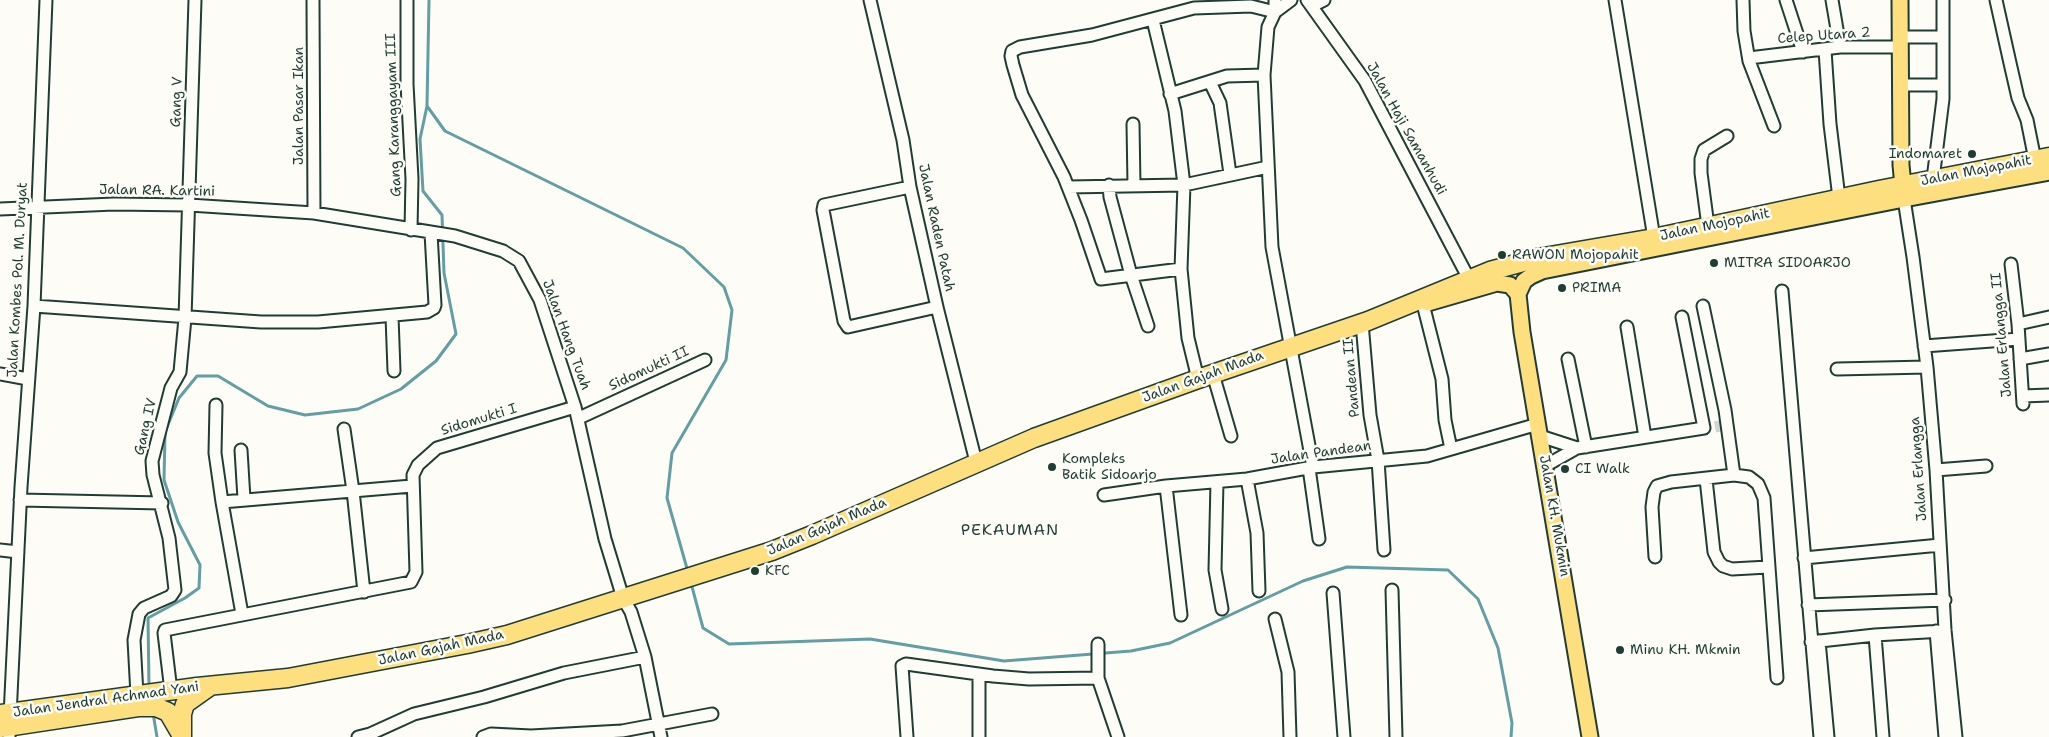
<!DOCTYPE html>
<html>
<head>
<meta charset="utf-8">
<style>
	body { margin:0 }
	canvas { display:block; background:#fdfcf7 }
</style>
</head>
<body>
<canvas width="2049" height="737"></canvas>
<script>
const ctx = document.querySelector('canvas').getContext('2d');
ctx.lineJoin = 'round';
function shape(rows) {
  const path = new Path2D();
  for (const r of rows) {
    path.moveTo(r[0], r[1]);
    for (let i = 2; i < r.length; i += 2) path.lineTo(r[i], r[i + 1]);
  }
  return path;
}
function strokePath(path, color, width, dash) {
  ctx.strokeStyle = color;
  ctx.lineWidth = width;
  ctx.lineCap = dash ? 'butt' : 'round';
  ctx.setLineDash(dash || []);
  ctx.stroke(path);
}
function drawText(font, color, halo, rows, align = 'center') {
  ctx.font = font + ' "Shantell Sans",sans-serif';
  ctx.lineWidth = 5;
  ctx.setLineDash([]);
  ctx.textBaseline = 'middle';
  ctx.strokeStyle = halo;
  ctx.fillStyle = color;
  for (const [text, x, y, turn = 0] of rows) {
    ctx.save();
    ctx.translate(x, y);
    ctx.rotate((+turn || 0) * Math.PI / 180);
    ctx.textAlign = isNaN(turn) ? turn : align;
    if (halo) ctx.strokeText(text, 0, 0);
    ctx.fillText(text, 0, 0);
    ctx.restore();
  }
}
strokePath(shape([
	[429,0,427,106,445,131,683,248,724,287,732,310,726,360,672,453,667,498,688,572],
	[691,583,703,628,729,644,870,639,1004,661,1131,651,1170,643,1303,581,1347,567,1448,570,1478,599,1498,648,1512,723,1511,737],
	[149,687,148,618,185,598,199,588,200,565,178,522,164,480,165,432,179,398,197,376,218,376,268,406,305,415,358,409,401,389,436,361,456,334,444,273,442,215,423,191,420,139,427,106],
	[153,713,157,737]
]), '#629ea4', 3);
strokePath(shape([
	[1715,427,1725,425]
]), '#d1d6d0', 11, [11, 5.5]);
const minor = shape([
	[313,0,314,213],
	[407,0,407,84,412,179,411,230],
	[870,0,903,140,910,187,937,307,976,462],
	[1275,0,1275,12,1268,27,1264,75,1272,247,1313,467],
	[1307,0,1365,81,1469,279],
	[1615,0,1654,238],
	[1743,0,1744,31,1749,61,1774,126],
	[1786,0,1803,52],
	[1832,0,1840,47],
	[1996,0,2010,63,2018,98,2027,120,2035,160],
	[1312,6,1324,0],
	[1275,12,1291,0],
	[1153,20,1175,111,1184,185,1181,269,1188,338,1198,379],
	[1901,37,1943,37],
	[1825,50,1830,124,1839,198],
	[1749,58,1840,47,1901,47],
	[1210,82,1220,103,1230,174],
	[1901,85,1943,85],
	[1170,94,1227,76,1264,75],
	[1133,124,1134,185],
	[1933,179,1943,99,1943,0],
	[1109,185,1110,197,1131,275,1148,326],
	[910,187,824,205,823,210,844,321,848,327,937,307],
	[1068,187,1184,185,1268,167],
	[1904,199,1913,257,1927,367,1936,470,1945,630,1956,737],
	[0,209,114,204,189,205,314,213,455,236,503,251,519,261,540,300,575,407,605,539,623,598,631,612,645,657,661,737],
	[1708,226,1701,173,1701,159,1704,150,1727,136],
	[2011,264,2018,324,2023,404],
	[1181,269,1101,279,1081,220,1064,177,1022,95,1013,65,1011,56,1012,51,1020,47,1092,35,1194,8,1251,6,1275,12],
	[1782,291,1820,737],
	[1423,304,1442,379,1445,420,1451,449],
	[34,306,261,322,318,322,427,312,434,308,435,305,431,233],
	[1703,306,1725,410,1734,475],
	[392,316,394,371],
	[1362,323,1370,415,1378,460,1384,550],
	[2018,324,2049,317],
	[1627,327,1645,437],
	[1924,346,2019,339],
	[1568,359,1586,447],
	[2020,359,2049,354],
	[1837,369,1927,367],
	[0,374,28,379],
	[1213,374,1231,436],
	[2023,396,2049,395],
	[216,405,215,453,222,502,242,614],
	[579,418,705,360],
	[344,429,353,491,364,592],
	[1540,436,1577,448],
	[241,450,244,499],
	[1545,466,1577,448,1704,428,1682,317],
	[1309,468,1319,539],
	[1936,470,1986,466],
	[1247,479,1257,533,1259,591],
	[1706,479,1714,552,1719,562,1723,566,1732,569,1768,567],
	[1217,482,1215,570,1222,609],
	[1166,486,1181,615],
	[1104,495,1166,486,1247,479,1313,467,1427,456,1538,424],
	[20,500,162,503],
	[222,502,412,486],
	[0,550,18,552],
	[1655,557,1652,507,1654,492,1657,486,1671,482,1734,475,1749,477,1758,484,1764,498,1777,678],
	[1804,558,1940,545],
	[1392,590,1396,737],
	[1333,593,1344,737],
	[1808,605,1945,600],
	[1275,619,1288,672,1290,737],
	[1936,631,1945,737],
	[1875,635,1943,631],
	[1819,641,1828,737],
	[1811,642,1875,635,1883,737],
	[1098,644,1098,678,1118,737],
	[979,675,979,737],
	[171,691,164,633,165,630,411,582,416,572,413,475,418,465,437,448,575,407],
	[137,695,134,640,139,614,144,608,171,596,175,590,169,538,153,475,152,461,171,388,180,372,185,318,195,0],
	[9,737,21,487,34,306,46,0],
	[358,737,370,734,414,714,484,697,564,673,645,657],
	[483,737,491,734,531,736,622,731,712,714],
	[907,737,902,666,906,664,993,676,1029,679,1098,678]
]);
const major = shape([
	[1900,0,1901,165,1904,196],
	[1428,303,1497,283,1510,285,1518,294],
	[1590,737,1522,332,1518,294,1524,281,1531,276,1542,271,1904,199,2049,172]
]);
const highway = shape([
	[0,714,197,687,288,678,467,644,507,635,772,551,812,535,1034,438,1198,379,1368,321,1490,271,1538,258,1654,238,1879,190,2049,157],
	[0,728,138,707,156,707,168,712,182,736],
	[182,736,182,714,185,704,209,687]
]);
strokePath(minor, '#1f3d34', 15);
strokePath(major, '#1f3d34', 19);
strokePath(highway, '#1f3d34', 21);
strokePath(minor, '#fdfcf7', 11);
strokePath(major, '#fedf80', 15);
strokePath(highway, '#fedf80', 18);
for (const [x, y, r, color] of [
	[1972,154,5,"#1f3d34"],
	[1502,255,5,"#1f3d34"],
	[1714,263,5,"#1f3d34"],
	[1562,288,5,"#1f3d34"],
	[1052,467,5,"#1f3d34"],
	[1565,469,5,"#1f3d34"],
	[755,571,5,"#1f3d34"],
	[1620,650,5,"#1f3d34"]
]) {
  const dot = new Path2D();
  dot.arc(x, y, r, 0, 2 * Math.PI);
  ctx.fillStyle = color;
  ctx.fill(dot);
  strokePath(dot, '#fdfcf7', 2);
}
drawText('14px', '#1f3d34', '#fdfcf7', [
	["Celep Utara 2",1824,36,-4],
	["Gang V",177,102,-88],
	["Jalan Pasar Ikan",299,106,-90],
	["Gang Karanggayam III",394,115,-92],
	["Jalan Haji Samanhudi",1406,129,61],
	["Jalan Majapahit",1976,171,-11],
	["Jalan RA. Kartini",157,191,1],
	["Jalan Mojopahit",1715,225,-12],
	["Jalan Raden Patah",936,228,78],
	["Jalan Kombes Pol. M. Duryat",18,280,-87],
	["Jalan Hang Tuah",566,335,70],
	["Jalan Erlangga II",2002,335,-95],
	["Sidomukti II",649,369,-25],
	["Jalan Gajah Mada",1203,377,-20],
	["Pandean II",1352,378,-95],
	["Sidomukti I",479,420,-17],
	["Gang IV",146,427,-77],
	["Jalan Pandean",1321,453,-8],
	["Jalan Erlangga",1919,469,-94],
	["Jalan KH. Mukmin",1554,516,80],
	["Jalan Gajah Mada",827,527,-23],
	["Jalan Gajah Mada",441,648,-12],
	["Jalan Jendral Achmad Yani",106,700,-8]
]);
drawText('14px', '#1f3d34', '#fdfcf7', [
	["Indomaret",1962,154,"right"],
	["RAWON Mojopahit",1512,255],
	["MITRA SIDOARJO",1724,263],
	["PRIMA",1572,288],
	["Kompleks",1062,459],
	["Batik Sidoarjo",1062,475],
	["CI Walk",1575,469],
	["KFC",765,571],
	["Minu KH. Mkmin",1630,650]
], 'left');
ctx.letterSpacing = '1px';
drawText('16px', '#1f3d34', '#fdfcf7', [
	["PEKAUMAN",1010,531]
]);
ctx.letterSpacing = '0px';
</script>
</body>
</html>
